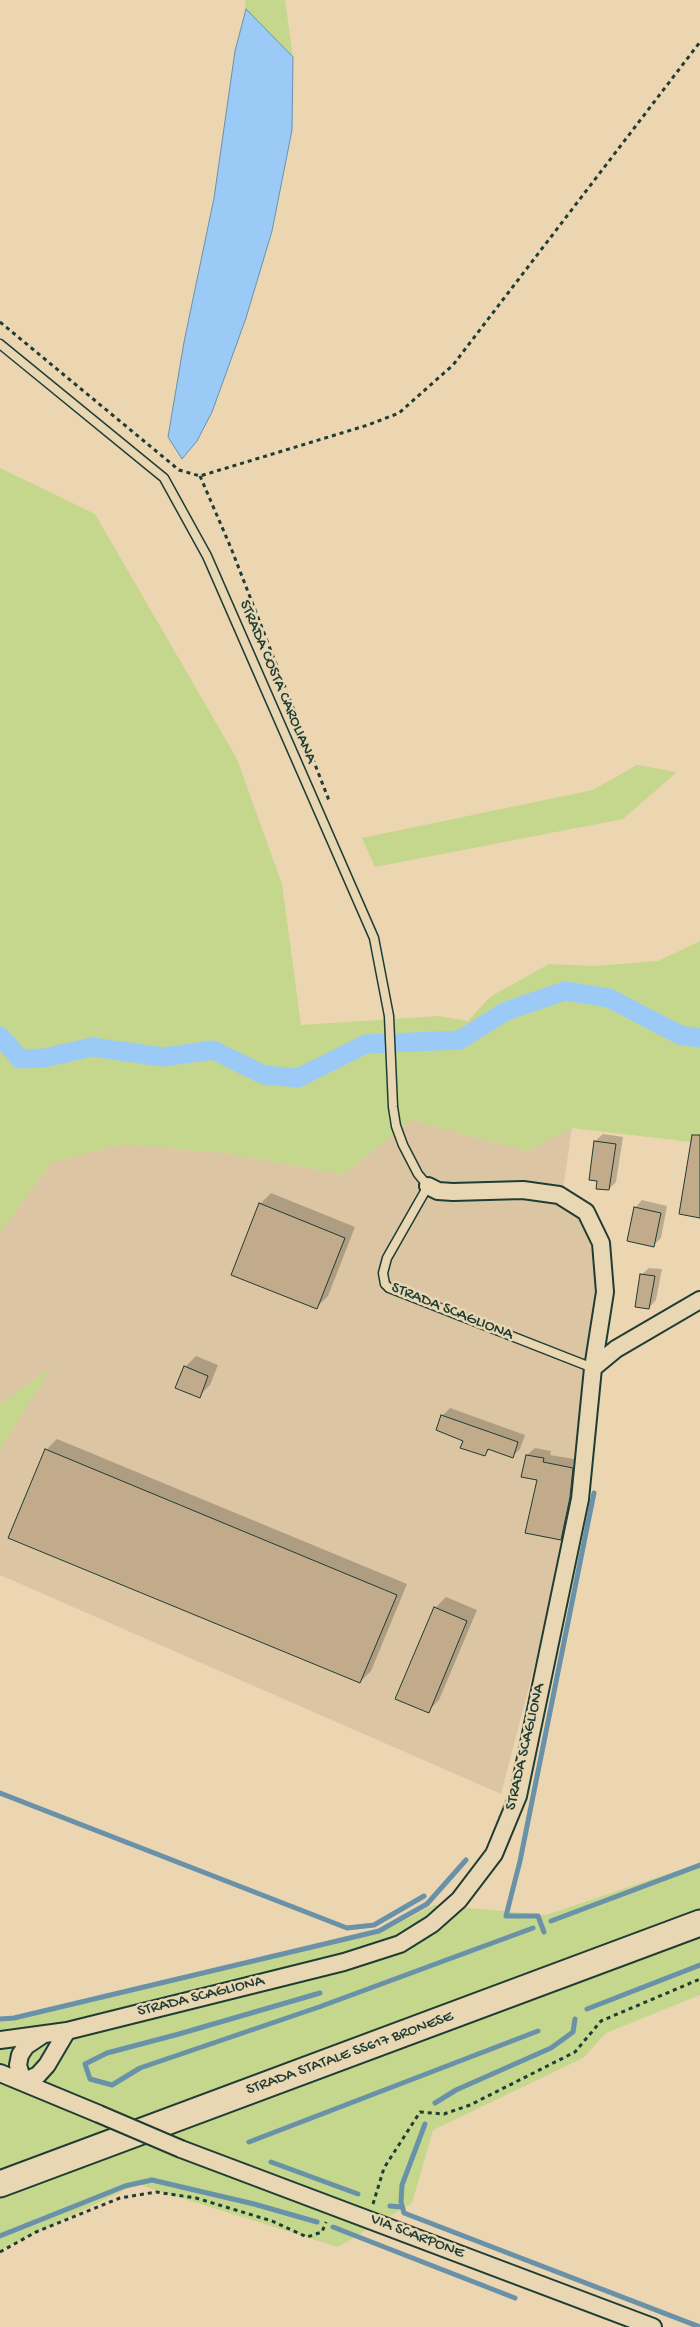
<!DOCTYPE html>
<html>
<head>
<meta charset="utf-8">
<style>
	body { margin:0 }
	canvas { display:block; background:#ecd5b1 }
</style>
</head>
<body>
<canvas width="700" height="2327"></canvas>
<script>
const ctx = document.querySelector('canvas').getContext('2d');
ctx.lineJoin = 'round';
function paint(path, color) {
  ctx.fillStyle = color;
  ctx.fill(path, 'evenodd');
}
function shape(rows) {
  const path = new Path2D();
  for (const r of rows) {
    path.moveTo(r[0], r[1]);
    for (let i = 2; i < r.length; i += 2) path.lineTo(r[i], r[i + 1]);
  }
  return path;
}
function strokePath(path, color, width, dash) {
  ctx.strokeStyle = color;
  ctx.lineWidth = width;
  ctx.lineCap = dash ? 'butt' : 'round';
  ctx.setLineDash(dash || []);
  ctx.stroke(path);
}
function drawText(font, color, halo, rows, align = 'center') {
  ctx.font = font + ' "Gochi Hand",sans-serif';
  ctx.lineWidth = 5;
  ctx.setLineDash([]);
  ctx.textBaseline = 'middle';
  ctx.strokeStyle = halo;
  ctx.fillStyle = color;
  for (const [text, x, y, turn = 0] of rows) {
    ctx.save();
    ctx.translate(x, y);
    ctx.rotate((+turn || 0) * Math.PI / 180);
    ctx.textAlign = isNaN(turn) ? turn : align;
    if (halo) ctx.strokeText(text, 0, 0);
    ctx.fillText(text, 0, 0);
    ctx.restore();
  }
}
paint(shape([
	[412,1120,527,1151,572,1128,562,1196,602,1240,582,1484,501,1794,0,1575,0,1449,50,1369,0,1404,0,1232,52,1162,123,1144,223,1153,344,1174]
]), '#dbc5a3');
paint(shape([
	[245,0,285,0,293,57,246,9],
	[0,468,95,514,237,759,282,884,301,1025,438,1016,468,1021,490,997,549,964,594,966,658,961,700,941,700,1143,572,1128,527,1151,412,1120,344,1174,223,1153,123,1144,52,1162,0,1232],
	[637,765,677,772,623,819,375,867,362,838,593,790],
	[51,1368,0,1449,0,1404],
	[700,1863,700,1995,606,2033,583,2058,433,2130,412,2203,338,2247,137,2184,0,2250,0,2019,378,1934,434,1905,546,1915]
]), '#c4d78d');
const water = shape([
	[246,9,293,57,292,130,272,231,246,318,212,412,197,441,182,459,168,437,184,342,214,198,235,51,246,9]
]);
paint(water, '#9bcaf7');
strokePath(water, '#6992a9', 1);
paint(shape([
	[603,1134,623,1137,616,1182,609,1189,595,1141],
	[271,1193,355,1227,328,1296,317,1307,260,1204],
	[642,1200,667,1206,661,1238,654,1245,635,1208],
	[649,1268,662,1269,656,1300,649,1308,641,1275],
	[196,1356,218,1365,210,1385,199,1396,185,1367],
	[450,1408,525,1435,520,1449,512,1457,490,1449,484,1455,465,1440,438,1430,443,1415],
	[57,1439,407,1584,371,1671,360,1682,46,1450],
	[535,1448,551,1451,550,1455,580,1460,568,1531,561,1539,527,1455],
	[446,1597,477,1610,439,1700,428,1711,435,1608]
]), '#0003');
strokePath(shape([
	[0,1793,347,1928,374,1925,424,1896],
	[551,1921,700,1865],
	[544,1932,538,1916,506,1916,520,1861,594,1493],
	[320,1993,179,2034,107,2053,85,2064,90,2079,112,2085,140,2068,319,2007,533,1928],
	[587,2009,700,1965],
	[0,2019,14,2018,379,1931,427,1904,466,1860],
	[435,2103,456,2090,551,2048,573,2032,575,2019],
	[425,2124,402,2185,401,2202,404,2213,700,2327],
	[249,2142,538,2031],
	[271,2162,358,2194],
	[390,2206,402,2207],
	[333,2227,515,2298],
	[0,2236,125,2186,152,2180,254,2204,317,2222]
]), '#6992a9', 5);
strokePath(shape([
	[0,1036,20,1059,44,1058,92,1047,163,1057,213,1050,264,1075,298,1078,366,1044,460,1040,506,1011,565,991,609,998,680,1035,700,1038]
]), '#9bcaf7', 19);
const building = shape([
	[692,1135,700,1135,700,1218,679,1214,692,1135],
	[594,1141,616,1144,609,1190,596,1189,597,1181,589,1180,594,1141],
	[259,1203,345,1238,317,1309,231,1275,259,1203],
	[634,1207,661,1213,654,1247,627,1241,634,1207],
	[640,1274,655,1276,649,1309,635,1307,640,1274],
	[184,1366,208,1376,200,1398,175,1388,184,1366],
	[441,1415,518,1442,513,1458,488,1449,485,1456,460,1448,463,1441,436,1430,441,1415],
	[45,1449,397,1595,360,1683,8,1538,45,1449],
	[526,1455,544,1458,543,1462,573,1468,570,1497,561,1540,525,1533,537,1480,521,1477,526,1455],
	[434,1607,467,1621,429,1713,395,1699,434,1607]
]);
paint(building, '#c2ab8a');
strokePath(building, '#1f3d34', 1);
const lane = shape([
	[0,344,164,478,207,556,374,938,389,1016,393,1107,396,1126,403,1145,418,1174,428,1186,387,1258,383,1273,385,1284,389,1288,593,1368]
]);
const street = shape([
	[593,1368,616,1349,700,1300],
	[0,2040,67,2031,344,1962,400,1944,432,1924,459,1900,494,1854,518,1796,580,1499,593,1368,605,1292,601,1243,586,1212,559,1195,523,1190,453,1192,438,1191,428,1186],
	[0,2073,99,2114],
	[23,2082,38,2075,47,2065,67,2031],
	[23,2082,18,2065,20,2055,26,2046,41,2036],
	[181,2149,653,2327]
]);
const primary = shape([
	[0,2184,700,1923]
]);
strokePath(lane, '#1f3d34', 11);
strokePath(street, '#1f3d34', 20);
strokePath(primary, '#1f3d34', 29);
strokePath(shape([
	[0,322,179,470,200,476,368,425,399,413,453,365,700,42],
	[200,476,231,548,330,803],
	[373,2204,384,2168,420,2112,444,2114,470,2105,575,2052,601,2021,700,1979],
	[0,2252,36,2232,120,2198,156,2192,196,2198,272,2221,307,2237,322,2232,326,2222]
]), '#1f3d34', 3, [4, 4]);
strokePath(lane, '#e9d7b4', 8);
strokePath(street, '#e9d7b4', 16);
strokePath(primary, '#e9d7b4', 25);
const streetBridge = shape([
	[99,2114,181,2149]
]);
strokePath(streetBridge, '#1f3d34', 20, []);
strokePath(streetBridge, '#e9d7b4', 16);
drawText('16px', '#1f3d34', '#e9d7b4', [
	["STRADA COSTA CAROLIANA",277,682,67],
	["STRADA SCAGLIONA",452,1312,22],
	["STRADA SCAGLIONA",526,1747,-77],
	["STRADA SCAGLIONA",201,1997,-14],
	["STRADA STATALE SS617 BRONESE",350,2054,-20],
	["VIA SCARPONE",417,2237,21]
]);
</script>
</body>
</html>
